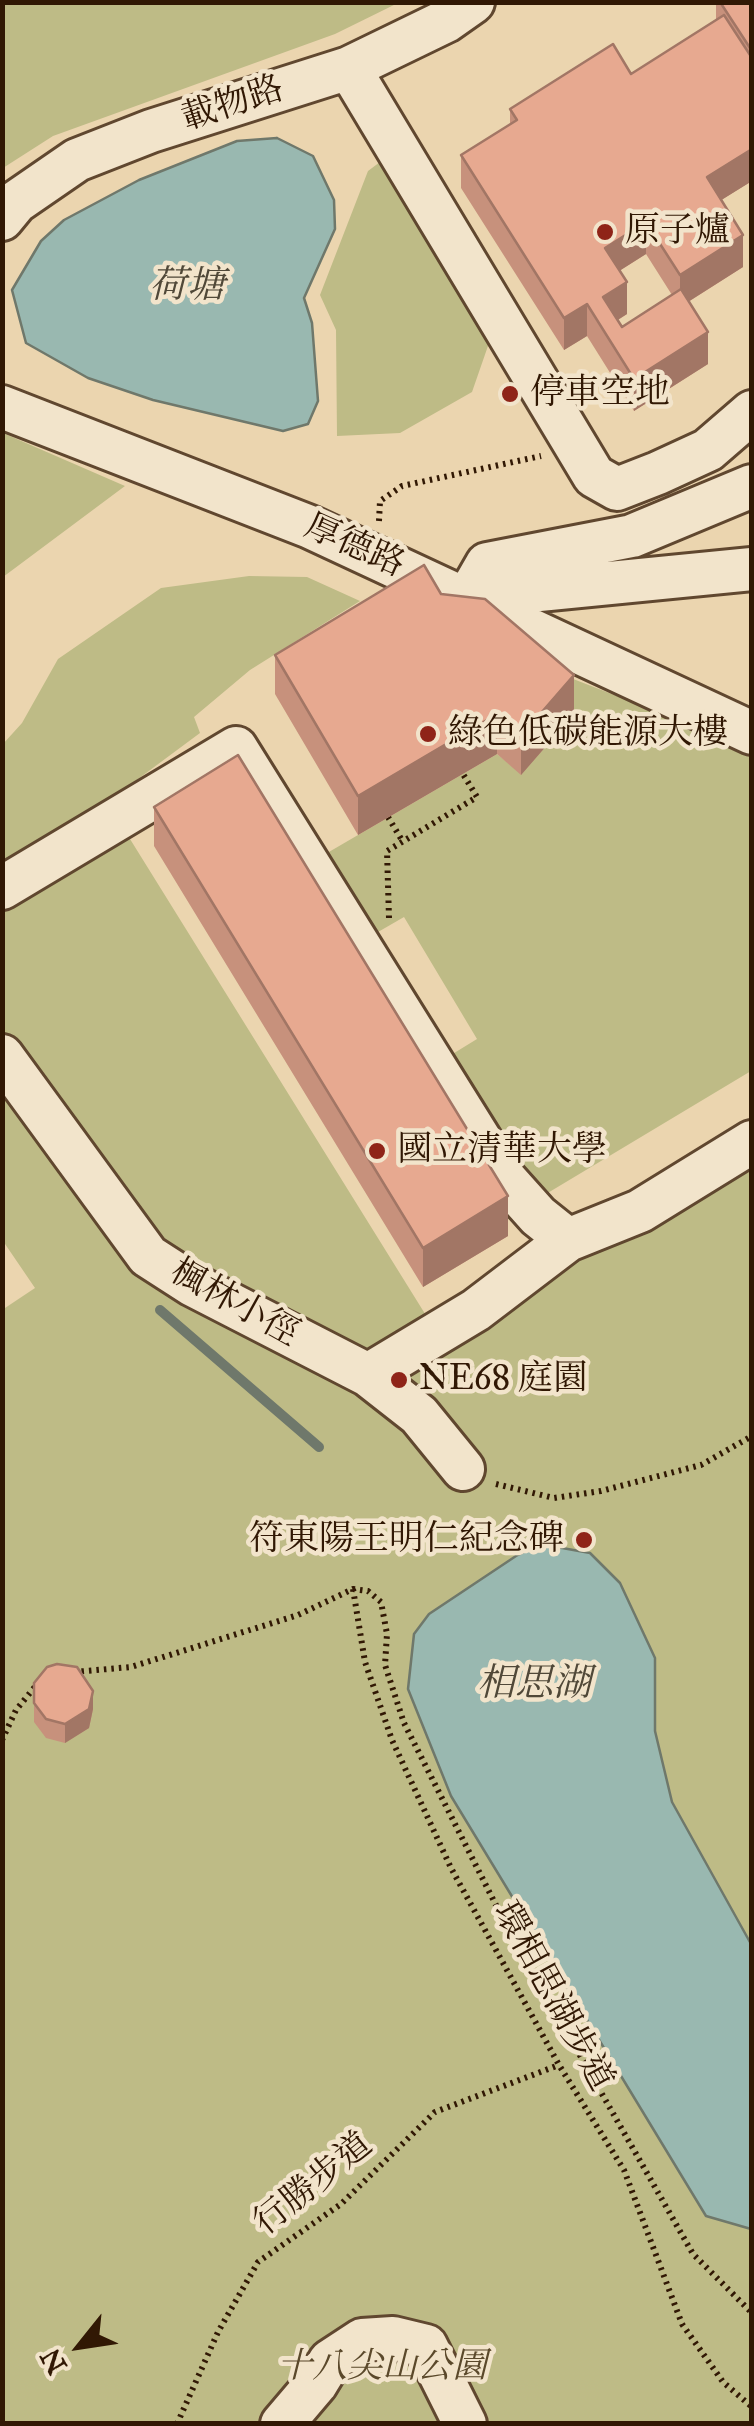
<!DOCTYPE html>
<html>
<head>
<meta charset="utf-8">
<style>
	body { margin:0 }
	#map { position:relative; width:754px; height:2426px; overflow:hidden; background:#ebd5af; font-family:"IM FELL Great Primer",serif }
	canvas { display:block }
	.frame { position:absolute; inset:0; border:5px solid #311804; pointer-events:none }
	.north { position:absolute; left:30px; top:2296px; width:100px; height:100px; -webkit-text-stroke:8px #f2e4cb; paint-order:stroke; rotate:240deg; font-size:28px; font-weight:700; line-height:40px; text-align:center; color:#311804 }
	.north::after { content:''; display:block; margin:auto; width:35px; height:45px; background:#311804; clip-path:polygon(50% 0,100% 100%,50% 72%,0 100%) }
</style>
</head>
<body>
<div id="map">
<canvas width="754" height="2426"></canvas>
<div class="frame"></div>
<div class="north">N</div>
</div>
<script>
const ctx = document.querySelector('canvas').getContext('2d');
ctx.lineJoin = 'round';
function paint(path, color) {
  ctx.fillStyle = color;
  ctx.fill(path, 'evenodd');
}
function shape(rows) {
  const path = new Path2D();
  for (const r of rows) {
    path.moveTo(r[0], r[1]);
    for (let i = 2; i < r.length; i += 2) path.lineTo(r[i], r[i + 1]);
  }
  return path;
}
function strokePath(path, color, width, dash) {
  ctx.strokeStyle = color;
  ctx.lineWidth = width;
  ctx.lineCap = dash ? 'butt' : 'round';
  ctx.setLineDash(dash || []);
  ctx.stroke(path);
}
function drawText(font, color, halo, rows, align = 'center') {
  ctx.font = font + ' "IM FELL Great Primer","Noto Serif TC",serif';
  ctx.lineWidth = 9;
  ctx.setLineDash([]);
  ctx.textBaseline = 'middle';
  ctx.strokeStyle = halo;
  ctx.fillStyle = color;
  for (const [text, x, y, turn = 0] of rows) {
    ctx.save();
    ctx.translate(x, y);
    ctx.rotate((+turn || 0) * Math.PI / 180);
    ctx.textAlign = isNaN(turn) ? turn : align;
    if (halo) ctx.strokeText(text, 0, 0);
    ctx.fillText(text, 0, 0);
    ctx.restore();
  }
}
paint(shape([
	[3,2,398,2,398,3,335,34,53,136,3,168],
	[380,162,489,343,472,392,400,433,337,436,336,330,320,295,368,171],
	[3,433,125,486,3,577],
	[249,576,307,577,360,601,250,670,194,717,200,733,107,802,427,1317,751,1171,751,2423,3,2423,2,1310,35,1288,3,1241,3,744,22,723,58,659,161,588],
	[501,651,751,748,751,1071,546,1194,433,1066,477,1039,404,917,359,943,310,863,497,754,522,774]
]), '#bebb86');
const water = shape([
	[277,138,313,156,334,200,335,229,304,298,312,323,318,401,308,424,283,431,153,400,88,378,26,343,12,290,41,241,64,220,139,180,237,141,277,138],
	[540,1544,590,1553,620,1583,655,1658,655,1731,672,1802,751,1944,751,2229,706,2216,451,1796,408,1689,414,1634,429,1614,516,1556,540,1544]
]);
paint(water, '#99b8b0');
strokePath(water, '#6f786b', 2.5);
strokePath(shape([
	[160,1310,319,1447]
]), '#6f786b', 10);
const minor = shape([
	[349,68,594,476,617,489,658,473,708,450,752,412],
	[2,219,16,202,77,160,151,131,349,68,446,21,473,2],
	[2,407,310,527,752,733],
	[752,486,632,536,487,564,468,597,752,569],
	[2,888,236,748,504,1178,538,1216,568,1240],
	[2,1056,148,1256,193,1285,368,1375,419,1415,463,1469],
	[368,1375,476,1310,568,1240,640,1211,752,1142],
	[282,2424,316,2384,330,2361,362,2340,393,2338,426,2346,465,2424]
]);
strokePath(minor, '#60472f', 48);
strokePath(shape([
	[379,521,380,501,402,486,541,456],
	[388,817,403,842],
	[389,918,387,851,477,797,463,774],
	[496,1484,554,1498,601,1491,701,1465,752,1436],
	[353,1589,365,1662,392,1740,451,1868,559,2065,624,2170,682,2324,723,2382,752,2407],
	[74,1672,131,1667,298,1615,353,1589,368,1591,381,1602,387,1634,385,1665,404,1723,507,1927,693,2254,752,2313],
	[2,1740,16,1710,38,1683],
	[177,2424,218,2332,258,2262,341,2204,435,2112,559,2065]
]), '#311804', 6, [2.5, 5]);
strokePath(minor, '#f2e4cb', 42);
paint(shape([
	[716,2,752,2,752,181,721,200,743,267,688,302,708,364,634,411,587,336,564,350,461,188,461,155,510,124,510,109,631,74,716,21],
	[646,254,672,295,622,327,618,320,627,314,619,271],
	[441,594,574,714,521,775,497,754,358,835,275,694,275,655],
	[154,807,508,1236,423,1287,154,846],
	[34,1683,93,1709,89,1728,65,1743,46,1738,34,1722]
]), '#c7917c');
paint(shape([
	[752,149,752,181,707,209,707,177],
	[646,222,646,254,605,280,605,248],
	[743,235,743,267,680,307,680,275],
	[627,282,627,314,603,329,603,297],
	[587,304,587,336,564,350,564,318],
	[708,332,708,364,634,411,634,379],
	[574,675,574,714,521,775,521,736],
	[497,714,497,754,358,835,358,796],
	[508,1196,508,1236,423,1287,423,1248],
	[93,1691,93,1709,89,1728,65,1743,65,1724]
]), '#a27665');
const building = shape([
	[720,2,752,2,752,51,720,2],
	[724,15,752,58,752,149,707,177,743,235,680,275,646,222,605,248,627,282,603,297,622,327,681,289,708,332,634,379,587,304,564,318,461,155,517,120,510,109,613,44,631,74,724,15],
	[424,565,441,594,485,599,574,675,521,736,497,714,358,796,275,655,424,565],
	[238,755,508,1196,423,1248,154,807,238,755],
	[57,1664,77,1667,93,1691,89,1709,65,1724,46,1719,34,1703,34,1683,47,1667,57,1664]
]);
paint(building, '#e7a990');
strokePath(building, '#a27665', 2.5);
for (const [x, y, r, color] of [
	[605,232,10,"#8f2418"],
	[510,394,10,"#8f2418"],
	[428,734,10,"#8f2418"],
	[377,1151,10,"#8f2418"],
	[399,1380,10,"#8f2418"],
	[584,1540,10,"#8f2418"]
]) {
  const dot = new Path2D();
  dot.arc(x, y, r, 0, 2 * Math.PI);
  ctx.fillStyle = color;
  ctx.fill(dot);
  strokePath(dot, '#f2e4cb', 4);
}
drawText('35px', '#311804', '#f2e4cb', [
	["載物路",233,105,-18],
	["厚德路",354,547,24],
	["楓林小徑",234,1304,29],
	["環相思湖步道",552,1997,61],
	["行勝步道",314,2185,-39]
]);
drawText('35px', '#311804', '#f2e4cb', [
	["原子爐",625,232],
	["停車空地",530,394],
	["綠色低碳能源大樓",448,734],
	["國立清華大學",397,1151],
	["NE68 庭園",419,1380],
	["符東陽王明仁紀念碑",564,1540,"right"]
], 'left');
drawText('italic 35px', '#5b492b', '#f2e4cb', [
	["十八尖山公園",382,2368]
]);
drawText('italic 38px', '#504838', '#f2e4cb', [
	["荷塘",187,288],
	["相思湖",534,1686]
]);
</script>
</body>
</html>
